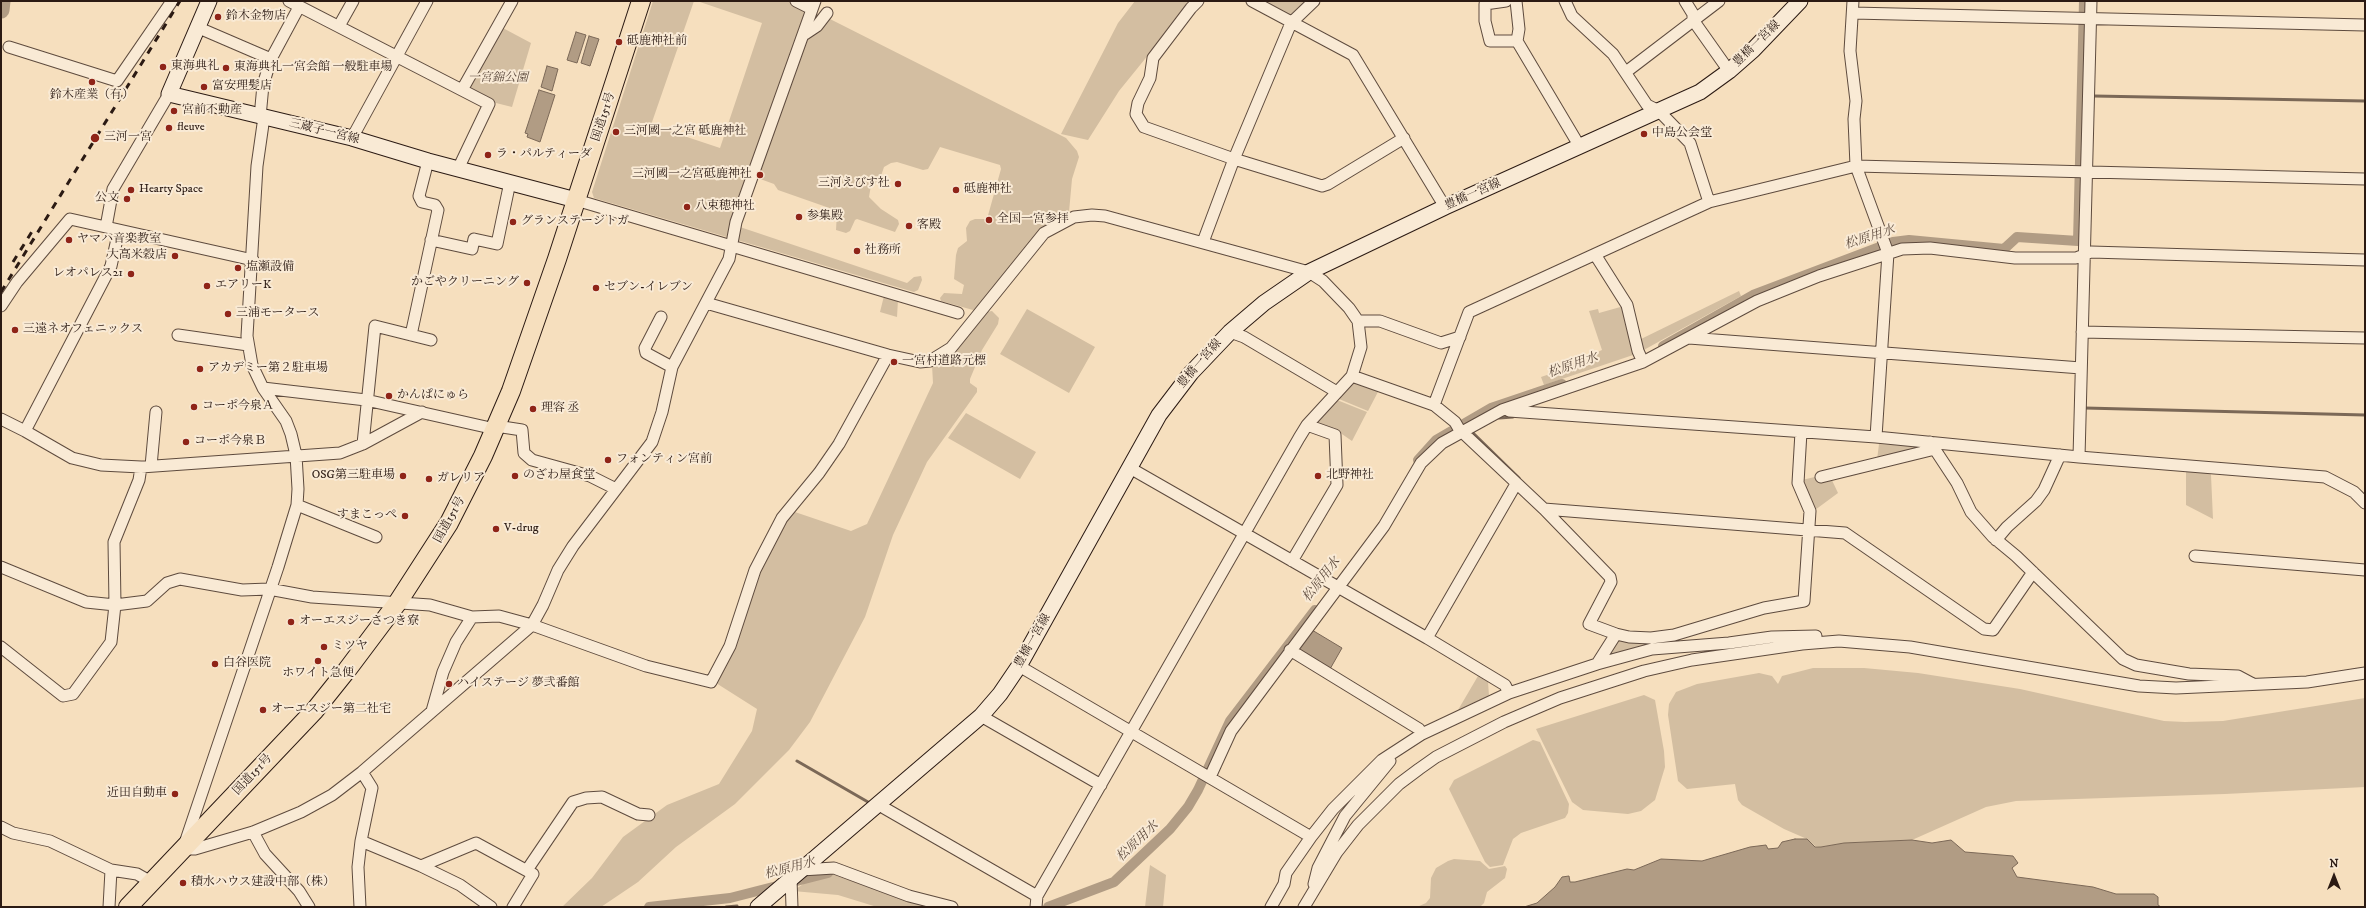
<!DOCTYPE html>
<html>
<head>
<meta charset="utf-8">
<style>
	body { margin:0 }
	#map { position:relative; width:2366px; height:908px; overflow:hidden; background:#f6dfbe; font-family:"IM FELL DW Pica",serif }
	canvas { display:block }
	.frame { position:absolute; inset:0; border:2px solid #2b1a13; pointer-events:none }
	.north { position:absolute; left:2314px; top:856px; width:40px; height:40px; -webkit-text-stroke:3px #f9ead5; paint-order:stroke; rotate:0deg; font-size:11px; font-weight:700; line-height:16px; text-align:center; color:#2b1a13 }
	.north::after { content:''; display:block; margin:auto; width:14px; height:18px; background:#2b1a13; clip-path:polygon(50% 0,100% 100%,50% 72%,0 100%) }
</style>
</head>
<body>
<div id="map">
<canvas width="2366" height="908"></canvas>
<div class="frame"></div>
<div class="north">N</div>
</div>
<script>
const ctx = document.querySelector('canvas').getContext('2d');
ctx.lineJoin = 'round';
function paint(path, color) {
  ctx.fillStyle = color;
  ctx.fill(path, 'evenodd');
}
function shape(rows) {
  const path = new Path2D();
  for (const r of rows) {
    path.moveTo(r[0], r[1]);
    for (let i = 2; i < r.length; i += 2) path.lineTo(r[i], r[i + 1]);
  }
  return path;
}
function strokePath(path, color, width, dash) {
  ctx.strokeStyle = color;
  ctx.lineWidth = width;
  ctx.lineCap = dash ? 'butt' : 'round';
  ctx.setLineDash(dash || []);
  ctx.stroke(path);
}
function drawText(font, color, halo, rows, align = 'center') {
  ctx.font = font + ' "IM FELL DW Pica","Noto Serif JP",serif';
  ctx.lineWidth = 4;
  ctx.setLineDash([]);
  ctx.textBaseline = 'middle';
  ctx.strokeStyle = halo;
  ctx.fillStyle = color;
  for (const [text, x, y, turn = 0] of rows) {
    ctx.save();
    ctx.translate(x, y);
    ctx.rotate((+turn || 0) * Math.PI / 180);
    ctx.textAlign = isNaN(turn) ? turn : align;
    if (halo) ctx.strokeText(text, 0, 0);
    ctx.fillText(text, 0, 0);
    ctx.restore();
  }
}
paint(shape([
	[653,1,694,1,651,125,720,148,762,23,697,1,787,1,828,18,1066,138,1077,151,1079,157,1072,179,1069,212,1041,230,977,309,973,310,941,301,940,298,944,293,962,294,964,285,954,279,956,255,958,248,967,241,966,228,970,221,975,219,987,219,1001,169,1000,165,940,147,928,169,923,170,897,162,891,163,884,167,879,182,871,185,869,197,881,209,898,220,899,224,895,232,857,219,855,220,850,231,846,233,836,230,837,212,835,210,778,190,774,184,752,176,734,225,907,283,914,277,921,276,922,280,918,290,914,292,594,198,592,192],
	[1135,1,1192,1,1119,91,1088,140,1061,134,1118,23],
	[1262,1,1307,1,1290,17],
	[501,27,531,43,512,107,496,103,470,89,469,86],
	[1739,291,1741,296,1642,351,1639,340],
	[884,296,898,300,897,317,880,312],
	[1624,306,1636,354,1544,385,1541,377,1594,359,1593,354,1602,350,1589,311,1598,309,1599,313],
	[1027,309,1095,347,1069,393,1000,354],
	[992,311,999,318,998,324,982,350,970,379,970,383,977,388,977,392,927,462,893,535,865,617,810,722,789,750,735,804,676,847,638,882,601,907,562,907,592,878,623,837,667,805,719,784,752,731,757,709,716,683,733,649,759,570,785,520,792,511,851,531,867,524,933,383,932,365,986,312],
	[1352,383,1379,390,1368,411,1339,399],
	[1337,400,1367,412,1352,441,1339,432,1315,424],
	[966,413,1036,452,1020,479,948,438],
	[1879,444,1923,447,1877,460],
	[2186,470,2209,471,2211,475,2213,519,2186,505],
	[1819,476,1830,476,1838,493,1815,510,1802,480],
	[1617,639,1657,640,1655,644,1610,656,1608,653],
	[1813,668,1864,668,1918,673,2020,689,2164,721,2185,722,2223,721,2365,698,2365,787,2225,794,2016,801,1986,807,1912,840,1844,843,1821,847,1815,846,1807,839,1784,829,1742,805,1738,800,1735,784,1687,789,1678,781,1668,715,1669,704,1676,692,1697,684,1759,673,1772,676,1778,684,1782,676],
	[1478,676,1488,682,1489,696,1458,710],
	[1644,695,1655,700,1664,751,1665,767,1655,800,1641,811,1628,814,1583,810,1572,802,1536,729],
	[1533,740,1540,742,1569,804,1568,813,1565,818,1521,833,1513,839,1503,865,1490,867,1485,862,1449,789,1454,780],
	[1454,859,1480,861,1489,869,1505,866,1507,869,1505,878,1487,892,1484,903,1480,907,1417,907,1426,903,1430,898,1431,878,1436,868,1448,861],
	[1150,865,1166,875,1163,907,1145,907],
	[827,875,834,875,927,907,877,907,838,895,793,891,812,878]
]), '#d3bea1');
const water = shape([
	[576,32,586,35,577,63,567,60,576,32],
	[589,36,599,39,590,66,581,63,589,36],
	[547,66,558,69,552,91,541,87,547,66],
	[539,90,555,95,540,142,527,137,528,134,525,133,539,90],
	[1312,630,1342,648,1330,669,1297,649,1312,630],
	[1795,839,1807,839,1815,847,1821,847,1844,843,1912,840,1932,843,1951,840,1965,852,2013,856,2018,863,2012,868,2017,877,2093,887,2116,894,2154,894,2158,897,2158,905,2161,907,1524,907,1537,903,1555,887,1562,877,1569,876,1570,882,1575,882,1627,869,1634,870,1661,859,1702,861,1750,847,1766,845,1768,849,1778,848,1782,842,1795,839]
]);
paint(water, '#b19c84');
strokePath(water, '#7b6857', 1);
strokePath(shape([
	[2094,96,2365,101],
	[2085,408,2365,415],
	[1499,418,1513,417],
	[1474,431,1472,432,1519,478],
	[797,761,868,802],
	[726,907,737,906]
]), '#7b6857', 3);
strokePath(shape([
	[1663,346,1753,295,1893,242,1909,240,2004,249,2017,237,2078,241,2084,1],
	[1418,460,1436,440,1491,408,1562,384],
	[649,907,730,898,828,873],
	[1048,907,1114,882,1170,829,1188,807,1198,790,1230,721,1315,610]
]), '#b19c84', 10);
strokePath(shape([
	[1,10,2,1]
]), '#b19c84', 17);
const minor = shape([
	[289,1,489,104,458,169],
	[796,1,812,9],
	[1198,1,1191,8,1153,58,1150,78,1138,103,1136,114,1144,127,1234,159,1322,186,1328,184,1404,138],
	[1252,1,1353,55,1445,207],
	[1506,1,1485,4,1485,21,1490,41,1517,41],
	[1516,1,1519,29,1517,41,1580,147],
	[1565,1,1572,16,1613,54,1647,105,1659,111,1690,143,1709,202],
	[1685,1,1693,14,1693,20,1729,71],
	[1853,1,1850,51,1856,101,1854,119,1856,166,1888,253,1876,437],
	[1853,13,2365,25],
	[339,26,353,1],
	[199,28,271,59],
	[805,34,817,26,827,13],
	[9,47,117,81,172,1],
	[1626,72,1719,1],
	[462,90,512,1],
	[260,117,263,85,271,59,299,7],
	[264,117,257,166,247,336,252,365,263,388,286,421,291,434,296,455,298,489,297,505,278,567,183,849,195,849,253,832,301,812,332,795,362,772,532,625,543,605,558,570,573,546,652,442,662,412,672,367,729,259,736,222,815,1],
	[352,138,427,1],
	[576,200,958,313],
	[106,227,113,189,169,94],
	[431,240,472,249,474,239,497,244,510,182],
	[1203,242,1234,159,1291,23,1314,1],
	[1596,256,1627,305,1638,351,1643,362],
	[706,303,888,355,920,362,930,361,951,348,1044,233,1074,217,1092,215,1105,216,1309,272,1323,281,1349,308,1358,321,1361,347,1352,376,1307,425,1299,438,1037,896,1036,907],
	[1,306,17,282,70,219,253,260],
	[661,317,645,348,646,353,672,367],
	[1358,321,1380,321,1441,343,1460,337],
	[1230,332,1244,337,1337,392],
	[2082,332,2365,338],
	[178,335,248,345],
	[411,335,438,210,435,205,422,202,419,196,428,161],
	[1689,338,2081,368],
	[1352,376,1434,405,1455,422,1459,429,1544,509,1610,577,1611,582,1589,624,1616,634,1629,637,1651,638,1674,635,1764,608,1804,601,1810,511,1798,483,1801,432],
	[263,388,366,400,495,429],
	[1434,405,1469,312,1709,202,1856,166,2365,179],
	[1509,411,1876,437,2079,457,2325,477,2354,492,2365,503],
	[1,419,25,431,72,458,101,465,141,467,340,453,363,444,422,412],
	[496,426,522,430,524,453,532,460,590,476,616,489],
	[25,431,111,266,119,230],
	[1930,442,1957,483,1971,512,1993,537,2016,556,2123,659,2136,665,2189,674,2238,676,2253,684],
	[363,444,375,326,431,340],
	[2079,457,2091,1],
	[151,466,156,412],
	[1130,468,1427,638,1505,685,1509,693,1597,664,1652,649,1729,643,1772,637,1816,636],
	[1821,477,1935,449],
	[297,505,376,537],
	[1544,509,1845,533,1984,629,1993,630,2033,572],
	[1996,540,2007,527,2036,501,2044,490,2060,455],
	[2195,556,2365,570],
	[1292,561,1337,485,1335,435,1307,425],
	[1,567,86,602,115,605,147,601,167,583,180,579,242,590,269,589,312,597,430,605,472,617,499,616,532,625,646,666,711,682,730,646,755,570,782,518,819,473,839,444,888,355],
	[1427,638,1516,484],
	[1,647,63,696,73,694,111,642,115,605,114,542,139,480,141,467],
	[1290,650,1419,729,1422,734,1509,693],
	[1597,664,1616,634],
	[1019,666,1311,837],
	[432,711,443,672,456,642,472,617],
	[981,716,1101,785],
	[1210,777,1231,731,1384,526,1421,463,1442,443,1502,410,1643,362,1757,301,1819,276,1902,249,1930,248,2015,258,2076,258,2091,252,2365,260],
	[879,805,1037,896],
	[1,827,13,833,50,841,111,870,137,874,151,882],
	[253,832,265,854,299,891,309,907],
	[361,841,421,866,476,843,533,874,513,907],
	[421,866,460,885,491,907],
	[527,870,573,802,586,798,602,797,638,814,649,815],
	[801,870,834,868,909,896,952,907],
	[791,879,792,907],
	[1314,884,1318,868,1345,816,1390,761],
	[109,907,111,870],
	[360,907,358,867,361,841,372,788,362,772],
	[1271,907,1284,884,1286,873,1311,837,1333,809,1382,760,1422,734],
	[1304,907,1337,852,1358,825,1399,784,1419,769,1436,757,1504,722,1560,698,1644,671,1692,660,1802,644,1839,641,1910,647,2139,686,2176,688,2307,682,2365,673]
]);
const secondary = shape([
	[209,1,169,94,352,138,428,161,576,200],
	[758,907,981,716,1000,694,1019,666,1159,415,1191,373,1230,332,1264,303,1309,272,1445,207,1700,92,1729,71,1753,50,1800,1]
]);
const trunk = shape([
	[128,907,315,710,347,670,398,602,449,523,483,456,511,391,557,259,641,1]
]);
strokePath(minor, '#5e4b3e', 13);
strokePath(secondary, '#2b1a13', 17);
strokePath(trunk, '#2b1a13', 20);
strokePath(minor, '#f9ead5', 11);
strokePath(secondary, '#f9ead5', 15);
strokePath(trunk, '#f6dfbe', 18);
strokePath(shape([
	[13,262,33,230],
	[1,292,180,1]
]), '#2b1a13', 3, [7, 7]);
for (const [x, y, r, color] of [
	[218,17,4,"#8f2418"],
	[619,42,4,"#8f2418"],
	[163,67,4,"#8f2418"],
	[226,68,4,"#8f2418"],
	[92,82,4,"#8f2418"],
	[204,87,4,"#8f2418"],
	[174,111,4,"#8f2418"],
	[169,128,4,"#8f2418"],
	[616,132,4,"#8f2418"],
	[1644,134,4,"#8f2418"],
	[95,138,5,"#8f2418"],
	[488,155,4,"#8f2418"],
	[760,175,4,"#8f2418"],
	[898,184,4,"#8f2418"],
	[131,190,4,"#8f2418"],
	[956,190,4,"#8f2418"],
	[127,199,4,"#8f2418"],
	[687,207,4,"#8f2418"],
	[799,217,4,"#8f2418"],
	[989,220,4,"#8f2418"],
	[513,222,4,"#8f2418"],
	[909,226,4,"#8f2418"],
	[69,240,4,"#8f2418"],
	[857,251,4,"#8f2418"],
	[175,256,4,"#8f2418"],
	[238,268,4,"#8f2418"],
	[131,274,4,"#8f2418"],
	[527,283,4,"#8f2418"],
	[207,286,4,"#8f2418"],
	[596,288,4,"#8f2418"],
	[228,314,4,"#8f2418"],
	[15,330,4,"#8f2418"],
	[894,362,4,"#8f2418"],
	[200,369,4,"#8f2418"],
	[389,396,4,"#8f2418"],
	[194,407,4,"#8f2418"],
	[533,409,4,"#8f2418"],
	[186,442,4,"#8f2418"],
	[608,460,4,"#8f2418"],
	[403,476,4,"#8f2418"],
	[515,476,4,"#8f2418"],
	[1318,476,4,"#8f2418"],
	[429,479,4,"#8f2418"],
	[405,516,4,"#8f2418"],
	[496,529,4,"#8f2418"],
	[291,622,4,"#8f2418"],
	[324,647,4,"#8f2418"],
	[318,661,4,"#8f2418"],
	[215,664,4,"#8f2418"],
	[449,684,4,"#8f2418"],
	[263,710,4,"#8f2418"],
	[175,794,4,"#8f2418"],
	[183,883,4,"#8f2418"]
]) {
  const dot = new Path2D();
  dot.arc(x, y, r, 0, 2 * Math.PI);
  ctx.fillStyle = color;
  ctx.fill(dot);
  strokePath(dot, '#f9ead5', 1.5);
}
drawText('12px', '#2b1a13', '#f9ead5', [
	["鈴木金物店",226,17],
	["砥鹿神社前",627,42],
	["東海典礼",171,67],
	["東海典礼一宮会館 一般駐車場",234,68],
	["富安理髪店",212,87],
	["鈴木産業（有）",92,96,"center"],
	["宮前不動産",182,111],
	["fleuve",177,128],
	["三河國一之宮 砥鹿神社",624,132],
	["中島公会堂",1652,134],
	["三河一宮",104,138],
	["ラ・パルティーダ",496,155],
	["三河國一之宮砥鹿神社",752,175,"right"],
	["三河えびす社",890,184,"right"],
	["Hearty Space",139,190],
	["砥鹿神社",964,190],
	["公文",119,199,"right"],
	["八束穂神社",695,207],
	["参集殿",807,217],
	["全国一宮参拝",997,220],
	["グランステージトガ",521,222],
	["客殿",917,226],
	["ヤマハ音楽教室",77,240],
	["社務所",865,251],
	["大高米穀店",167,256,"right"],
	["塩瀬設備",246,268],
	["レオパレス21",123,274,"right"],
	["かごやクリーニング",519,283,"right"],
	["エアリーK",215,286],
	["セブン-イレブン",604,288],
	["三浦モータース",236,314],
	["三遠ネオフェニックス",23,330],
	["一宮村道路元標",902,362],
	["アカデミー第２駐車場",208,369],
	["かんぱにゅら",397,396],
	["コーポ今泉Ａ",202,407],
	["理容 丞",541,409],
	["コーポ今泉Ｂ",194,442],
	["フォンティン宮前",616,460],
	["OSG第三駐車場",395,476,"right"],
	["のざわ屋食堂",523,476],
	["北野神社",1326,476],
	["ガレリア",437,479],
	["すまこっぺ",397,516,"right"],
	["V-drug",504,529],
	["オーエスジーさつき寮",299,622],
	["ミツヤ",332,647],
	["白谷医院",223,664],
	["ホワイト急便",318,674,"center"],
	["ハイステージ 夢弐番館",457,684],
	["オーエスジー第二社宅",271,710],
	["近田自動車",167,794,"right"],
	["積水ハウス建設中部（株）",191,883]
], 'left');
drawText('12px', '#2b1a13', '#f9ead5', [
	["豊橋一宮線",1757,44,-44],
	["国道151号",604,117,-72],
	["三蔵子一宮線",324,132,14],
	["豊橋一宮線",1473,195,-24],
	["豊橋一宮線",1200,364,-49],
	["国道151号",450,520,-61],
	["豊橋一宮線",1033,641,-60],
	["国道151号",253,775,-47]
]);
drawText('italic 12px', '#5d4b3e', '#f9ead5', [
	["一宮錦公園",498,79]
]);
drawText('italic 13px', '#614e40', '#f9ead5', [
	["松原用水",1870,238,-18],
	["松原用水",1573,366,-19],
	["松原用水",1322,580,-52],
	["松原用水",1138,842,-43],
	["松原用水",790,869,-15]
]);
</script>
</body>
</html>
